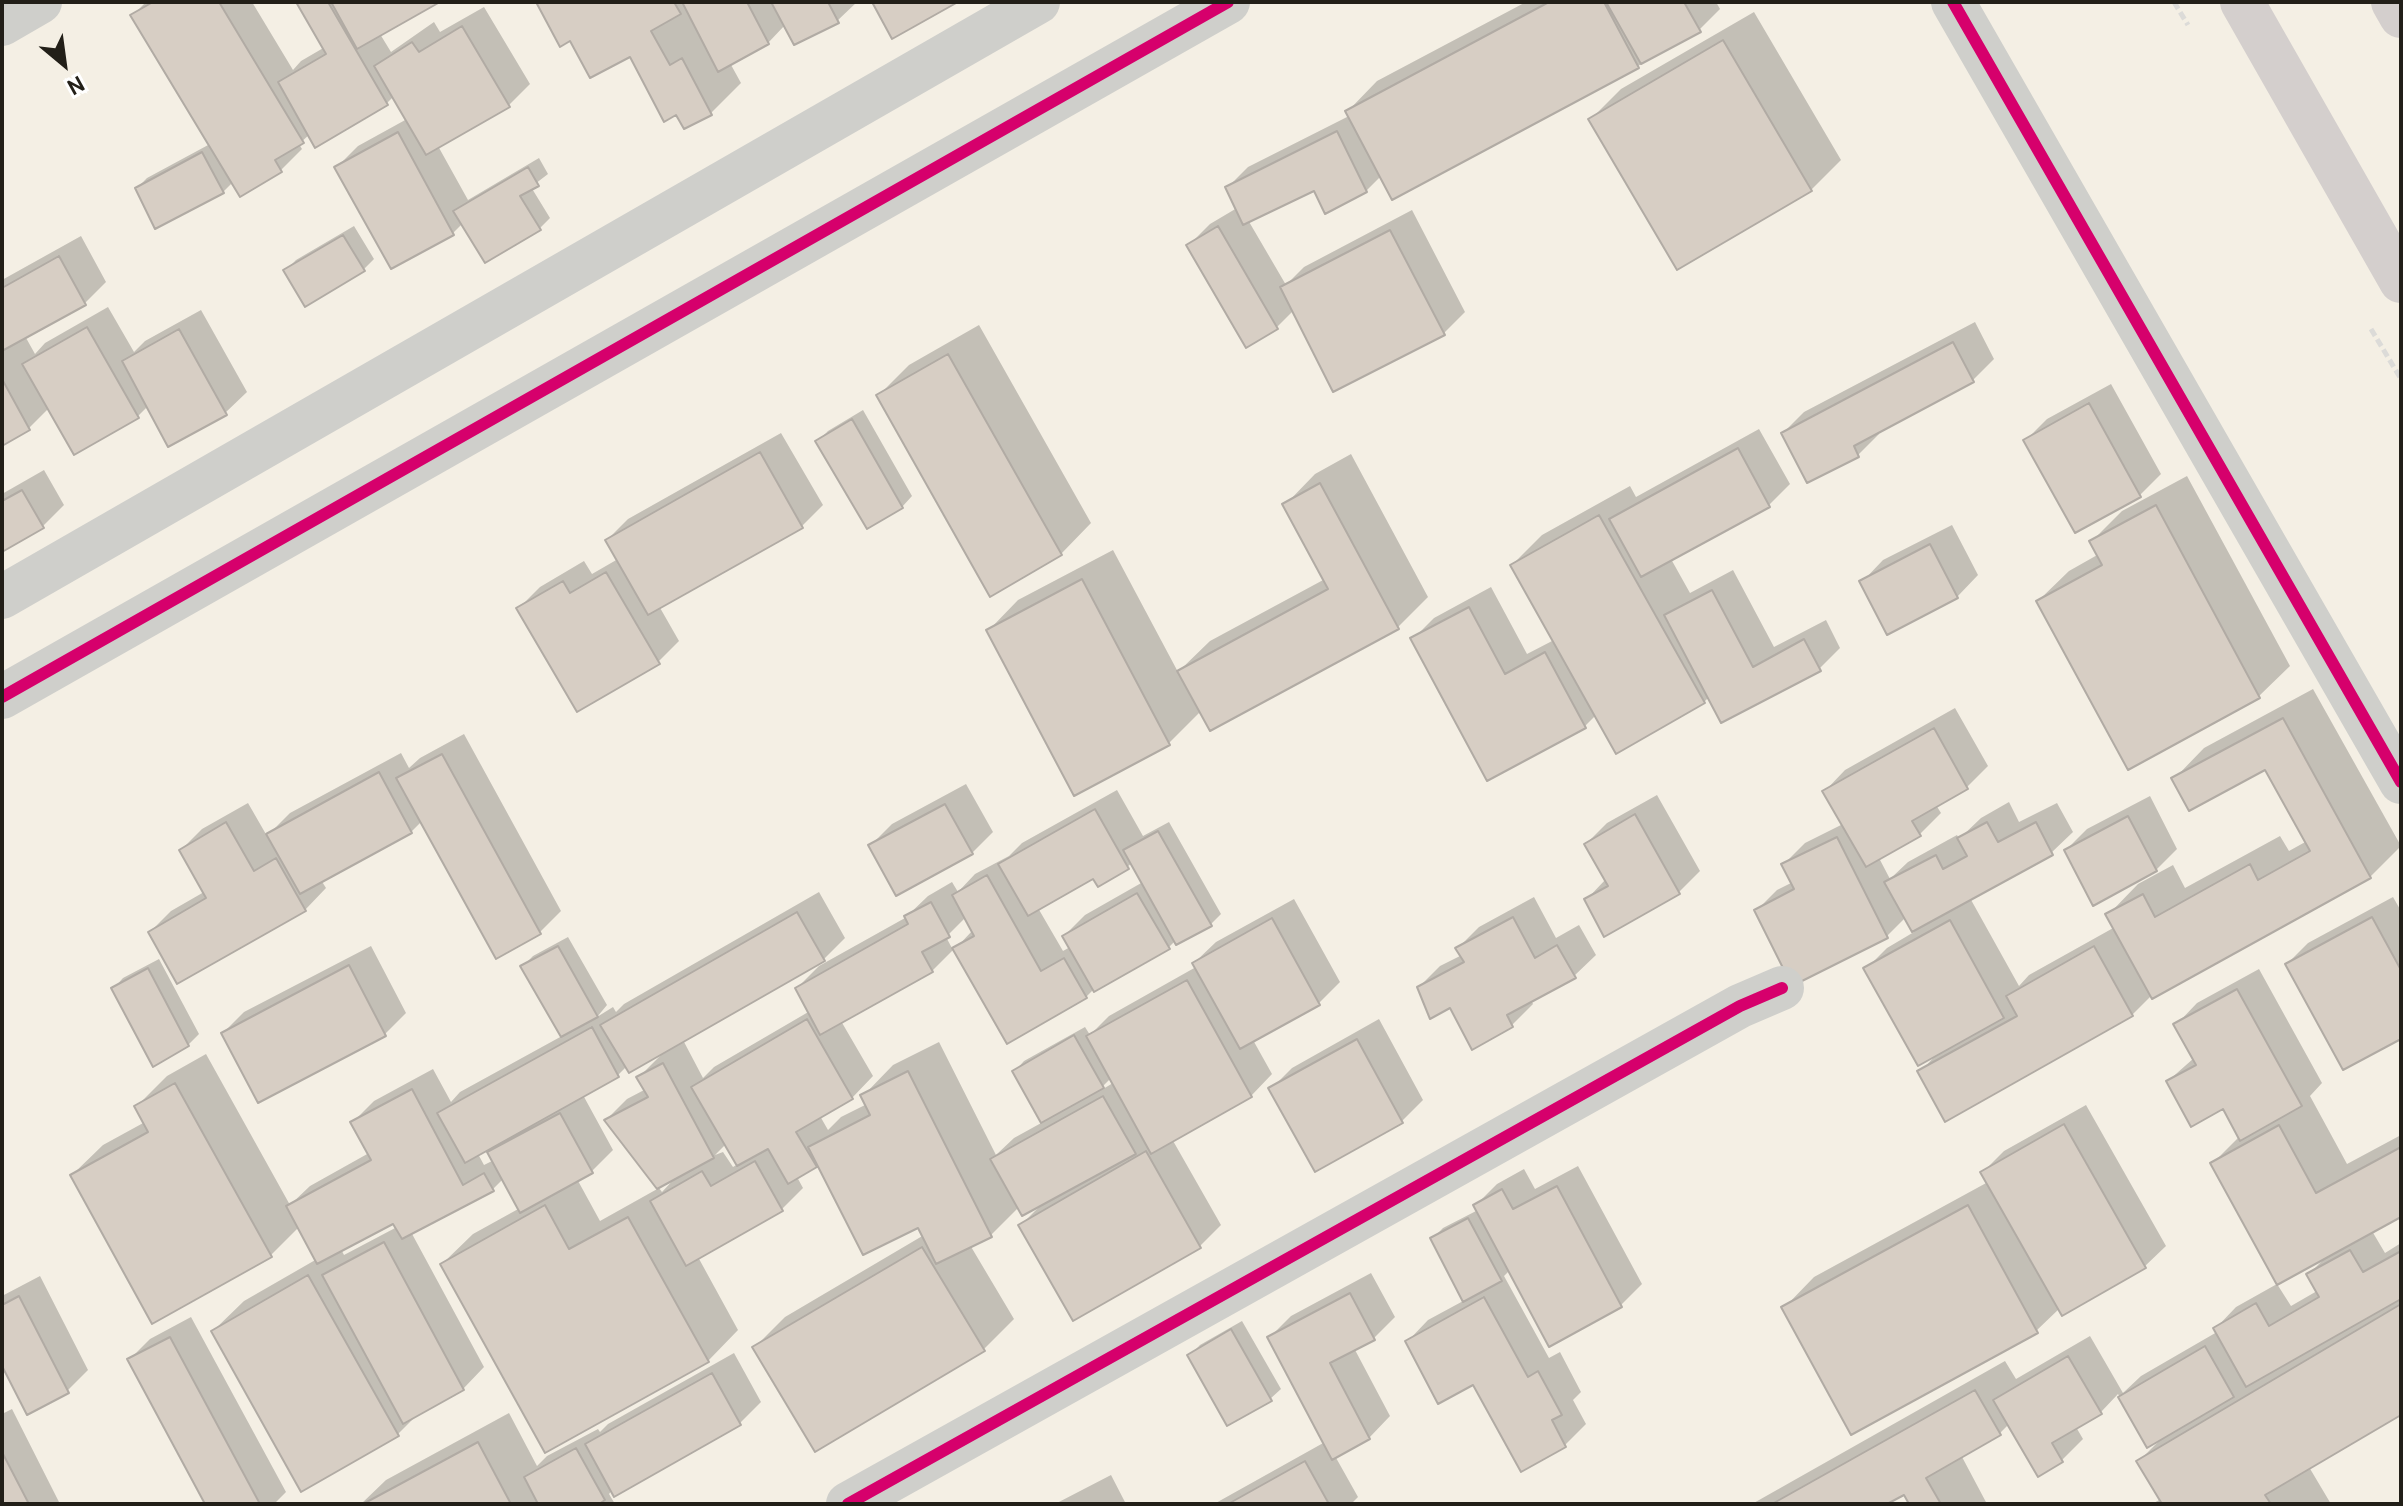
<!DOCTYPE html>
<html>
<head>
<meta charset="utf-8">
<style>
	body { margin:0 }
	#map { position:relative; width:2403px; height:1506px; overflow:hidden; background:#f4efe4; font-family:Cabin,sans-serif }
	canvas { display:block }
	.frame { position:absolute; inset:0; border:4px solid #221f18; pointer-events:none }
	.north { position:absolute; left:24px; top:24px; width:80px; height:80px; -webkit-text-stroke:6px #fff; paint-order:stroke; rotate:151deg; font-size:22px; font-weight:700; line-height:32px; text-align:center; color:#221f18 }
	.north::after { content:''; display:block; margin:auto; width:28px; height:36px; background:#221f18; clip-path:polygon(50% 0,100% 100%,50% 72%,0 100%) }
</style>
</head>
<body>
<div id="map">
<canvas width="2403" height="1506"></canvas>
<div class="frame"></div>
<div class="north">N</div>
</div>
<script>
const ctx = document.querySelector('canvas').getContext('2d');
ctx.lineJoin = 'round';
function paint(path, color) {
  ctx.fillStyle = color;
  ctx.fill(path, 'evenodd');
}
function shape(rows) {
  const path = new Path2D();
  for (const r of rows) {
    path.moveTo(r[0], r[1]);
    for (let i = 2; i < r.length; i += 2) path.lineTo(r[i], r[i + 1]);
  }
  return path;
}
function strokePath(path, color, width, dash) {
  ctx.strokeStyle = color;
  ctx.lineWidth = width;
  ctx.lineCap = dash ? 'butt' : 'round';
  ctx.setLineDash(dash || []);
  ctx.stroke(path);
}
paint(shape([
	[146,2,252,2,293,70,301,61,325,47,299,2,436,2,380,34,391,52,434,22,440,32,484,7,530,84,509,105,438,146,468,200,539,158,548,174,531,187,550,218,540,228,486,260,463,223,453,233,392,267,337,167,358,146,407,119,394,96,387,103,316,145,310,134,299,144,302,149,281,170,233,182,223,192,137,188,147,178,210,144,133,15],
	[538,2,857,2,837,21,785,25,768,43,730,63,741,83,711,113,631,54,571,38],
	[1526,2,1716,2,1720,9,1699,30,1638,66,1381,176,1366,191,1326,211,1315,188,1248,220,1286,285,1304,267,1412,210,1465,312,1444,333,1294,310,1277,327,1247,345,1189,245,1210,224,1237,208,1227,188,1248,167,1349,116,1347,112,1377,81],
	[1754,12,1841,160,1811,190,1591,119,1621,89],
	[354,226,374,259,363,270,286,270,296,260],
	[81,236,106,282,85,303,25,336,35,354,45,343,108,307,134,352,145,341,201,310,247,392,225,413,148,406,138,416,49,408,29,428,2,443,2,280],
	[1975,322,1994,359,1973,380,1878,431,1879,434,1858,455,1783,433,1804,412],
	[979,325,1091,523,1061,554,879,395,909,365],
	[2111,384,2161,474,2140,495,2026,440,2047,419],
	[863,410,912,496,902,507,818,441,828,431],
	[1759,429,1790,484,1769,505,1671,559,1690,593,1733,570,1774,647,1826,620,1840,648,1819,669,1710,696,1704,702,1596,715,1585,726,1413,639,1434,618,1491,587,1527,654,1554,640,1512,565,1542,535,1630,486,1636,497],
	[781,433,823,505,802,526,659,606,679,641,658,662,519,608,540,587,584,561,592,574,618,559,607,540,628,519],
	[1351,454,1428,597,1398,627,1201,711,1169,743,1074,793,988,631,1018,600,1113,550,1178,672,1210,641,1325,579,1285,505,1315,474],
	[44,470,64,505,43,526,2,550,2,494],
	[2187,476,2290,666,2259,696,2129,767,2038,601,2069,571,2099,554,2092,541,2122,511],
	[1952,525,1978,575,1957,597,1862,582,1883,560],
	[2313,689,2401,846,2370,877,2152,995,2132,1015,1920,1072,1936,1055,1866,969,1887,948,1914,932,1906,917,1887,936,1756,911,1777,890,1793,882,1784,864,1805,843,1843,824,1824,792,1845,770,1955,708,1988,766,1967,787,1936,805,1941,813,1920,834,1879,858,1890,879,1908,862,1957,835,1959,839,1981,818,2009,802,2019,822,2057,803,2073,832,2051,853,1970,898,2019,986,2029,975,2115,927,2108,915,2138,884,2173,865,2185,888,2280,836,2289,851,2307,841,2265,767,2174,779,2204,748],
	[464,734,561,911,540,932,422,821,411,832,321,880,326,888,305,910,150,932,171,911,204,892,181,850,202,829,248,803,267,836,290,813,401,753,409,768,420,758],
	[966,784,993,832,972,853,871,845,892,824],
	[1117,790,1143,836,1169,822,1221,914,1211,924,1176,940,1169,947,1094,989,1086,997,955,949,973,930,966,917,946,937,953,950,932,971,841,1021,873,1076,852,1098,820,1116,828,1130,841,1117,867,1104,863,1096,893,1065,939,1042,996,1155,1014,1138,1043,1122,1014,1072,1024,1061,1085,1027,1090,1035,1109,1016,1196,967,1194,963,1216,942,1294,899,1340,982,1319,1003,1253,1040,1272,1074,1251,1096,1172,1139,1221,1225,1200,1246,1021,1225,1040,1206,1019,1207,991,1235,970,1245,1014,1319,984,1349,755,1347,785,1317,924,1235,918,1225,819,1163,797,1177,803,1188,782,1209,698,1257,738,1330,708,1361,442,1264,473,1234,520,1208,504,1178,493,1189,411,1232,484,1367,463,1389,419,1413,397,1435,213,1331,244,1301,317,1259,299,1227,270,1256,72,1175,103,1145,145,1122,137,1106,167,1076,206,1054,290,1205,310,1186,369,1153,353,1122,374,1101,433,1069,451,1102,460,1092,562,1036,523,966,533,956,568,937,607,1005,597,1017,613,1007,616,1012,624,1004,819,892,845,938,823,960,683,1040,703,1078,714,1067,810,1011,797,988,819,966,905,918,928,896,952,882,958,892,975,874,1009,856,1022,843],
	[1132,863,1143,882,1085,915,1064,936,1070,947,1063,951,1038,908,1094,876,1127,867],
	[661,1055,638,1078,646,1089,627,1099,606,1120,676,1177,662,1192,659,1188,600,1221,577,1179,592,1171,613,1150,583,1095,618,1075,627,1066],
	[1111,1078,1113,1083,1103,1089,1102,1087],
	[726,1144,738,1164,733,1167,723,1152,715,1155],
	[488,1148,494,1160,484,1165,478,1154],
	[394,1221,397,1227,344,1255,341,1249],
	[1657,795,1700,871,1679,892,1586,900,1606,879,1586,844,1607,823],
	[2150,796,2177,849,2156,870,2066,850,2087,829],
	[1534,897,1556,938,1579,925,1596,955,1574,976,1531,1000,1533,1004,1512,1025,1451,1005,1419,987,1440,966,1462,955,1458,948,1479,927],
	[2393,897,2401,911,2401,1037,2287,964,2308,943],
	[371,946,406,1013,385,1034,223,1033,244,1012],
	[159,959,199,1034,188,1045,113,989,123,978],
	[2259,969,2322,1083,2310,1096,2347,1164,2401,1135,2401,1215,2372,1231,2385,1253,2401,1243,2401,1413,2309,1467,2331,1504,2152,1504,2161,1499,2139,1461,2161,1439,2147,1445,2118,1394,2101,1412,2076,1427,2083,1439,2062,1460,2039,1474,2009,1424,2000,1433,1961,1455,1987,1504,1911,1504,1904,1492,1883,1504,1752,1504,2005,1361,2016,1379,2090,1336,2123,1393,2141,1376,2217,1332,2215,1329,2236,1307,2277,1284,2291,1306,2317,1291,2308,1275,2325,1258,2213,1163,2240,1136,2223,1107,2168,1081,2194,1058,2176,1025,2197,1003],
	[1379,1019,1423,1100,1402,1121,1315,1169,1271,1089,1292,1068],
	[2086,1105,2166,1246,2144,1267,2060,1308,2036,1331,1784,1308,1814,1277,1988,1182,1983,1172,2004,1151],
	[1578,1166,1642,1284,1621,1305,1510,1270,1504,1276,1549,1358,1560,1352,1581,1392,1573,1400,1586,1424,1565,1445,1522,1469,1474,1382,1407,1342,1428,1320,1465,1300,1432,1239,1443,1228,1478,1210,1476,1205,1497,1184,1524,1169,1535,1189],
	[1371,1273,1395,1317,1374,1338,1354,1348,1390,1416,1369,1438,1335,1456,1358,1497,1351,1504,1214,1504,1325,1442,1270,1337,1291,1316],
	[40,1276,88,1370,67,1391,7,1370,2,1375,2,1296],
	[191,1317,286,1492,274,1504,207,1504,129,1360,150,1339],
	[1242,1321,1281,1389,1270,1399,1189,1356,1200,1345],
	[734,1353,761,1402,740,1423,612,1490,609,1494,615,1504,361,1504,386,1480,509,1413,537,1466,547,1456,598,1429,600,1432,608,1424],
	[12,1409,60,1504,2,1504,2,1414],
	[1111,1475,1126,1504,1055,1504]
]), '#0003');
const building = shape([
	[153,2,219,2,304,143,275,160,282,172,240,197,130,15,153,2],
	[296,2,328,2,388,105,315,148,278,82,326,54,296,2],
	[331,2,440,2,357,49,331,2],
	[536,2,674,2,681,14,651,31,670,65,682,58,712,115,684,129,676,115,664,122,630,57,590,78,570,41,560,47,536,2],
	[682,2,747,2,769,44,718,72,682,2],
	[771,2,828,2,839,23,794,45,771,2],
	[872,2,958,2,892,39,872,2],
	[1549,2,1604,2,1639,68,1392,200,1345,111,1549,2],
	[1606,2,1684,2,1701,32,1641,64,1606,2],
	[462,26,510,107,426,155,374,66,412,42,419,52,462,26],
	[1723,40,1812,191,1677,270,1588,119,1723,40],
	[1337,131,1367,192,1325,214,1314,191,1243,225,1225,187,1337,131],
	[398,132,454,235,391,269,334,167,398,132],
	[202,152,224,193,155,229,135,188,202,152],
	[528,167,539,186,520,196,541,230,485,263,453,211,528,167],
	[1218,226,1278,329,1246,348,1186,245,1218,226],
	[1390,230,1445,335,1333,392,1280,287,1390,230],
	[343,235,365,271,305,307,283,270,343,235],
	[59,256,86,305,2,351,2,288,59,256],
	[87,327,139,418,74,455,22,364,87,327],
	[179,329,227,415,168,447,122,361,179,329],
	[1953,342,1974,382,1854,446,1859,457,1807,483,1781,433,1953,342],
	[948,354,1062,555,990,597,876,395,948,354],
	[2,379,30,430,2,446,2,379],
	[2089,403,2141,497,2075,533,2023,440,2089,403],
	[852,419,903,508,867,529,815,441,852,419],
	[1738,448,1770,507,1641,577,1609,519,1738,448],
	[760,452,803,528,648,615,605,540,760,452],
	[1320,483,1399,629,1210,731,1177,671,1328,589,1282,504,1320,483],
	[22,490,44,528,2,552,2,501,22,490],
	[2156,505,2260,698,2128,770,2036,601,2102,565,2089,541,2156,505],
	[1599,515,1705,703,1616,754,1510,565,1599,515],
	[1930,544,1958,598,1887,635,1859,581,1930,544],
	[606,572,660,664,577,712,516,608,563,581,570,593,606,572],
	[1082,579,1170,745,1074,796,986,630,1082,579],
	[1712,590,1753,667,1804,639,1821,671,1721,723,1664,615,1712,590],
	[1469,607,1505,674,1545,652,1586,728,1487,781,1410,638,1469,607],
	[2283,718,2371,878,2152,999,2105,914,2143,894,2155,917,2250,864,2258,880,2310,851,2265,770,2189,811,2171,778,2283,718],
	[1934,728,1968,789,1912,821,1921,836,1866,867,1822,791,1934,728],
	[442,754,541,934,496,959,396,778,442,754],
	[379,772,412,833,300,894,266,834,379,772],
	[945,804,973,854,896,896,868,845,945,804],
	[1095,809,1129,869,1098,887,1093,879,1028,916,998,864,1095,809],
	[1635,814,1680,894,1604,937,1584,899,1608,886,1584,844,1635,814],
	[2128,816,2157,871,2093,906,2064,850,2128,816],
	[226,822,254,871,276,858,306,911,177,984,148,932,206,898,179,850,226,822],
	[1987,822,1998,842,2036,822,2053,855,1912,932,1884,882,1936,855,1943,869,1967,856,1957,838,1987,822],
	[1158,831,1212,926,1176,945,1123,850,1158,831],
	[1837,837,1888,938,1792,986,1754,910,1794,889,1781,864,1837,837],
	[987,875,1041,971,1064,958,1087,998,1007,1044,952,948,974,936,952,895,987,875],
	[1137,893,1170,949,1094,992,1062,936,1137,893],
	[931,902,950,937,922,952,933,972,820,1035,795,988,908,924,904,916,931,902],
	[797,912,825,961,629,1073,600,1025,797,912],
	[1513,917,1535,958,1557,945,1576,978,1507,1015,1513,1027,1472,1050,1450,1008,1430,1019,1417,987,1464,962,1455,948,1513,917],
	[2372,917,2401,970,2401,1039,2343,1070,2285,964,2372,917],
	[1272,918,1320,1005,1240,1049,1192,963,1272,918],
	[1950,920,2004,1018,1918,1066,1863,968,1950,920],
	[558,946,598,1017,561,1037,520,966,558,946],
	[2094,946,2133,1016,1945,1122,1917,1071,2017,1016,2006,996,2094,946],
	[349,965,386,1036,258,1103,221,1033,349,965],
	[148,968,189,1046,153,1067,111,988,148,968],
	[1187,980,1252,1097,1151,1154,1086,1036,1187,980],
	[2237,989,2302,1106,2240,1141,2223,1109,2191,1127,2166,1081,2196,1065,2173,1024,2237,989],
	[807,1019,853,1099,796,1132,817,1167,788,1184,768,1149,737,1166,691,1087,807,1019],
	[592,1027,619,1077,465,1163,437,1113,592,1027],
	[1074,1035,1104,1088,1041,1123,1012,1071,1074,1035],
	[1357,1039,1403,1123,1315,1172,1268,1088,1357,1039],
	[663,1063,714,1158,657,1189,604,1120,648,1097,636,1077,663,1063],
	[908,1071,992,1237,936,1264,918,1228,863,1255,808,1147,870,1115,860,1095,908,1071],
	[175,1083,272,1257,152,1324,70,1175,148,1132,134,1106,175,1083],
	[412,1089,463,1185,484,1173,494,1191,402,1239,393,1224,317,1264,286,1206,371,1160,350,1122,412,1089],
	[1103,1096,1136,1154,1022,1216,990,1159,1103,1096],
	[560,1113,593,1173,520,1213,487,1152,560,1113],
	[2064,1124,2146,1268,2062,1316,1980,1172,2064,1124],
	[2279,1125,2316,1193,2401,1147,2401,1217,2277,1285,2210,1163,2279,1125],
	[1146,1151,1201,1248,1073,1321,1018,1225,1146,1151],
	[755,1161,783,1211,686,1266,650,1201,702,1171,711,1186,755,1161],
	[1557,1186,1622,1307,1549,1347,1473,1205,1502,1189,1513,1209,1557,1186],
	[545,1205,569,1249,628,1217,709,1362,545,1453,440,1264,545,1205],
	[1968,1205,2038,1333,1851,1435,1781,1307,1968,1205],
	[1468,1218,1502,1281,1463,1302,1430,1238,1468,1218],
	[384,1242,464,1390,403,1424,322,1275,384,1242],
	[922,1247,985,1351,815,1452,752,1347,922,1247],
	[2350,1250,2363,1272,2401,1251,2401,1299,2246,1387,2213,1328,2256,1303,2269,1326,2319,1297,2306,1274,2350,1250],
	[308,1275,399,1436,301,1492,211,1331,308,1275],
	[1350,1293,1375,1340,1330,1363,1370,1439,1332,1460,1267,1337,1350,1293],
	[19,1296,69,1393,27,1415,2,1366,2,1305,19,1296],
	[1484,1297,1528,1377,1538,1371,1562,1415,1552,1420,1566,1447,1521,1472,1473,1385,1438,1404,1405,1341,1484,1297],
	[2401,1304,2401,1415,2265,1495,2271,1504,2162,1504,2136,1461,2401,1304],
	[1231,1329,1272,1401,1227,1426,1187,1355,1231,1329],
	[170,1337,260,1504,205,1504,127,1359,170,1337],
	[2205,1346,2234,1397,2147,1448,2118,1397,2205,1346],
	[2068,1356,2102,1414,2052,1443,2063,1462,2038,1477,1993,1400,2068,1356],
	[712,1373,741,1425,614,1497,585,1444,712,1373],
	[1975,1390,2001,1435,1926,1478,1941,1504,1909,1504,1904,1495,1887,1504,1772,1504,1975,1390],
	[478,1442,511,1504,363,1504,478,1442],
	[576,1448,605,1500,599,1504,538,1504,524,1477,576,1448],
	[2,1452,29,1504,2,1504,2,1452],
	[1305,1461,1329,1504,1228,1504,1305,1461]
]);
paint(building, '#d7cec4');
strokePath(building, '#b1aba4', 2);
strokePath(shape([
	[2174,2,2188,25],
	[2371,329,2401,379]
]), '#dcdbd8', 5, [8, 4]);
strokePath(shape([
	[1953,2,2401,782],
	[2,24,40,2],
	[2,597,1038,2],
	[2,697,1228,2],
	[848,1504,1740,1006,1782,988]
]), '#cfcfcb', 44);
strokePath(shape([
	[2242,2,2401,281],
	[2393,2,2401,16]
]), '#d4cfcd', 44);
strokePath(shape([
	[1953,2,2401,782],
	[2,697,1228,2],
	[848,1504,1740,1006,1782,988]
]), '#d6006c', 12);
</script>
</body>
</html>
